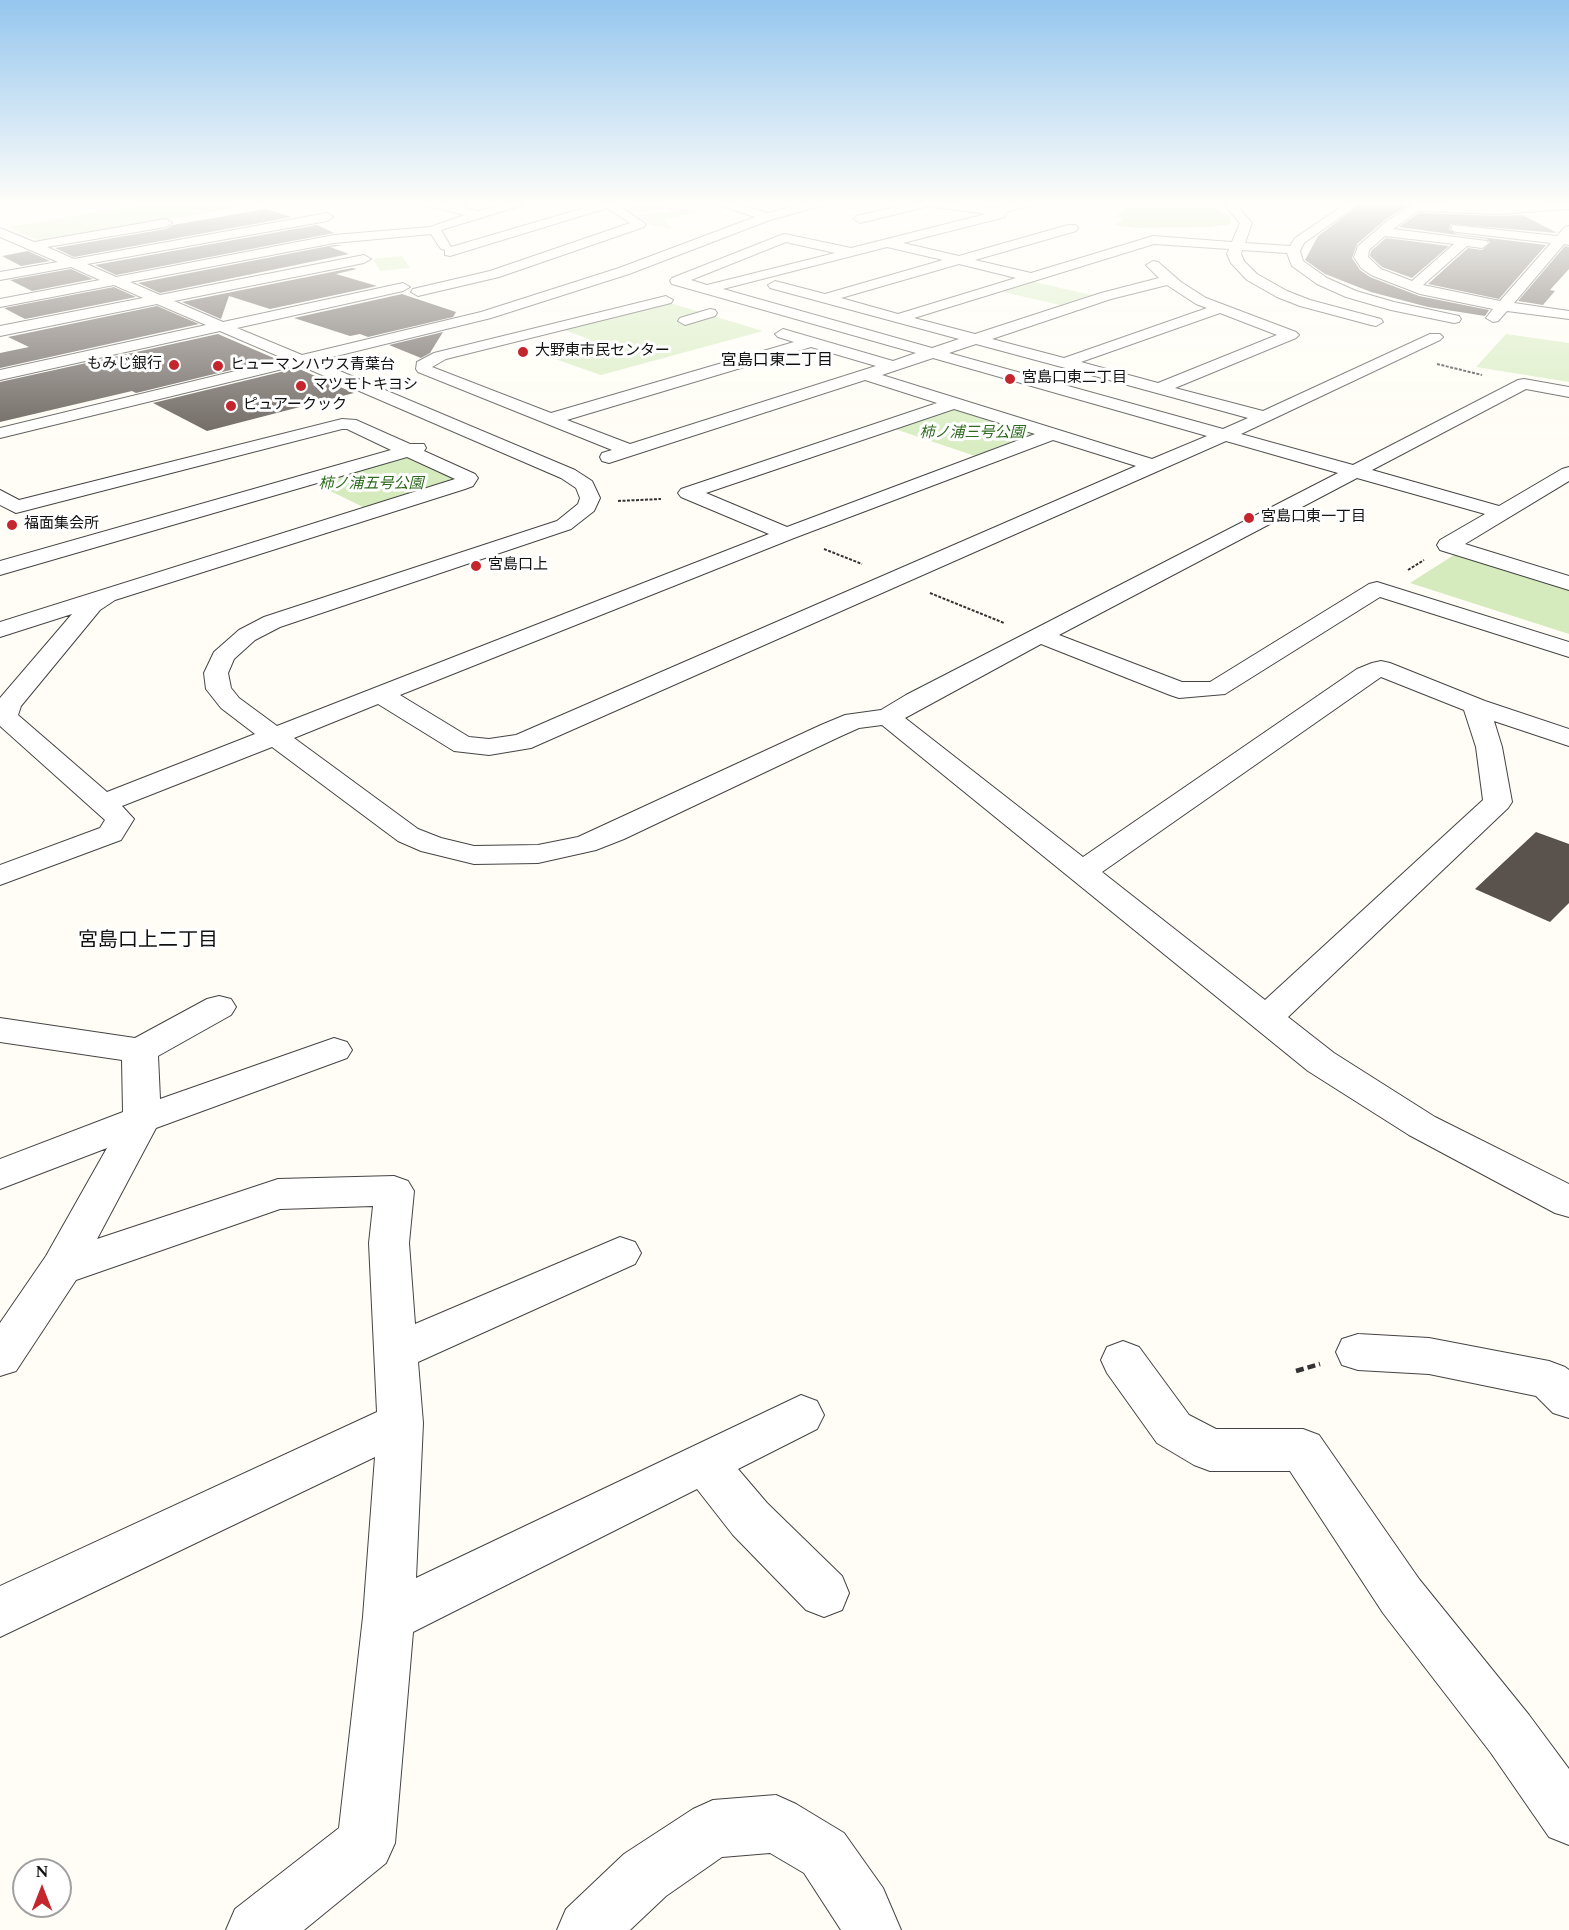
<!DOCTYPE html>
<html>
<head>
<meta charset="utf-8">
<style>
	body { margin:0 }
	#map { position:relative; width:1569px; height:1930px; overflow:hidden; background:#fffdf5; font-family:Spectral,serif }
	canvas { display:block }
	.north { position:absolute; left:12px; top:1858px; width:60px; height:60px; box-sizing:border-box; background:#fff; border:2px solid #a0a0a0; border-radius:50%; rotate:0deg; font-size:16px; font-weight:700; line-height:24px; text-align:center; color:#111 }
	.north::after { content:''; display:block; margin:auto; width:21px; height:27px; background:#c4262e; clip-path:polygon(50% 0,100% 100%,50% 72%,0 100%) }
</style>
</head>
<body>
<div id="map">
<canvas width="1569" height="1930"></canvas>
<div class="north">N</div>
</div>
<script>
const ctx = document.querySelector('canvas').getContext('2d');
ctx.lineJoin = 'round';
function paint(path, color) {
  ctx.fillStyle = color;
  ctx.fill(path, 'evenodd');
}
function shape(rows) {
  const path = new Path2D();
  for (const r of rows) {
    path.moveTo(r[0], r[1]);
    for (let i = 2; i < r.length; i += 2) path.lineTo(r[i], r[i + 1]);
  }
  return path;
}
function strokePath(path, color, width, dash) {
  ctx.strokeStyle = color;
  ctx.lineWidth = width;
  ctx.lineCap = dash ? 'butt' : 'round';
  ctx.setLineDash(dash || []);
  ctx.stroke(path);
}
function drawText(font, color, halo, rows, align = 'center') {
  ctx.font = font + ' Spectral,"Noto Sans JP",serif';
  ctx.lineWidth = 6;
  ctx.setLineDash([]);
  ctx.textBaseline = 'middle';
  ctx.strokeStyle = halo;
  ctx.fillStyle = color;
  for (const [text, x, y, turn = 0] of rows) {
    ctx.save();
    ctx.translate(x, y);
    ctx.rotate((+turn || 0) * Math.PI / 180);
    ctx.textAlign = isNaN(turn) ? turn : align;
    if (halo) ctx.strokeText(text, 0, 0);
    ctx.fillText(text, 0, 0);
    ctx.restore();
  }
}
paint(shape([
	[156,203,265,203,41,241,8,227],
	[619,203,661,203,671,208,635,213],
	[693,210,699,212,664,220,672,229,651,225,636,214],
	[402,256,410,268,380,271,373,259],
	[1035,282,1091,295,1060,305,1003,292],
	[670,303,763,331,601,375,555,359,576,353,559,347,589,339,564,330],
	[1506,334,1569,343,1569,382,1476,367],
	[956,408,1036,433,975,456,895,429],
	[400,455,456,480,365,508,310,481],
	[1457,553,1569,587,1569,634,1410,583]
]), '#d5ebbd');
paint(shape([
	[1121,203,1206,204,1229,216,1231,224,1209,227,1135,228,1114,225,1122,221,1118,214,1128,207]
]), '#b9dc9c');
paint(shape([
	[1362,203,1411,203,1385,220,1357,244,1352,258,1360,270,1370,277,1419,296,1489,310,1485,316,1428,307,1371,292,1325,274,1305,260,1318,236],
	[266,209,292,217,74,257,55,248,166,229,173,225],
	[1419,213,1499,216,1523,215,1557,233,1451,224,1449,229,1456,234,1546,245,1499,299,1428,284,1468,248,1482,250,1490,243,1487,239,1399,227],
	[317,225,334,233,116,275,95,265],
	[1386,238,1449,246,1412,278,1382,267,1370,256,1371,251],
	[334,245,343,245,330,247,349,254,160,293,138,283],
	[1565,246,1569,247,1569,269,1550,290,1555,291,1543,305,1518,301],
	[28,251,50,261,21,266,2,256],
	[352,268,357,269,336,274,377,286,270,309,229,296,221,319,182,302],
	[71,269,93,279,32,291,10,280],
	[114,287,136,297,25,319,4,308],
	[402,294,456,312,453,317,368,337,360,334,350,336,294,318],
	[157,306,199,324,0,368,0,353,29,347,8,337],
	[443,332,430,353,421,358,389,345],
	[218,334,276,359,136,393,132,391,0,422,0,382],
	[297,368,354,393,207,431,153,403],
	[1536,832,1569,844,1569,903,1550,922,1475,889]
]), '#5a524d');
const minor = shape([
	[422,203,442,203,479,211,508,203,525,203,523,205,441,230,451,247,601,203,615,203,646,224,644,227,499,277,418,296,411,292,413,289,490,271,630,223,607,208,450,256,445,255,445,250,441,249,431,234,334,243,130,282,160,295,364,255,371,259,364,263,174,301,223,322,403,283,410,287,403,291,237,328,302,355,481,312,619,268,755,217,718,205,716,203,733,203,768,213,807,203,826,203,824,205,770,220,629,274,491,318,316,361,575,470,592,481,600,498,594,511,571,529,280,627,255,640,234,659,228,673,231,688,239,698,277,726,769,534,681,497,678,493,681,489,937,403,865,380,609,463,602,461,600,457,602,453,612,450,418,372,416,369,417,362,434,353,666,296,673,300,671,303,446,359,432,367,551,413,794,342,778,337,775,334,783,329,893,361,916,353,672,284,670,281,672,278,781,235,785,234,851,248,986,214,929,206,860,223,854,219,856,216,915,203,952,203,992,208,1015,203,1034,203,1032,205,1006,212,1005,217,903,243,959,256,1068,225,1076,225,1078,228,1076,231,975,260,1031,273,1153,236,1232,242,1240,223,1223,203,1235,203,1252,223,1245,243,1290,246,1295,238,1347,203,1360,203,1304,243,1300,251,1303,261,1327,278,1356,291,1394,302,1459,316,1461,319,1459,322,1454,323,1391,310,1346,297,1317,284,1292,266,1287,253,1242,250,1241,254,1244,261,1257,274,1287,291,1310,300,1381,319,1383,322,1376,326,1371,325,1300,306,1277,297,1247,280,1231,263,1227,254,1229,249,1154,244,914,318,975,334,1101,293,1159,278,1146,265,1153,261,1158,262,1181,282,1206,298,1296,332,1299,335,1296,338,1175,388,1263,411,1430,334,1440,334,1443,337,1440,340,1241,434,1353,465,1518,380,1524,379,1569,387,1569,397,1526,389,1372,470,1499,506,1562,469,1569,467,1569,481,1465,544,1569,576,1569,590,1440,550,1437,545,1440,540,1485,514,1357,478,1059,635,1182,682,1210,682,1369,584,1377,582,1569,642,1569,657,1380,597,1225,694,1179,698,1170,695,1041,644,905,718,1083,857,1357,669,1372,663,1381,661,1390,663,1485,701,1569,729,1569,746,1494,721,1502,747,1512,802,1508,808,1288,1017,1334,1053,1435,1117,1569,1184,1569,1217,1555,1213,1409,1135,1308,1071,882,725,859,728,839,737,624,839,596,850,538,863,474,864,421,851,398,841,272,747,122,806,134,819,121,840,0,885,0,865,100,828,105,820,0,726,0,698,72,614,0,637,0,622,455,479,407,457,0,575,0,561,391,450,347,429,342,429,16,513,0,505,0,490,19,500,342,419,356,420,410,444,424,444,426,448,424,451,475,474,478,478,473,486,465,489,115,600,100,610,21,706,18,715,107,792,255,734,221,708,206,689,204,673,214,652,239,630,264,617,557,521,578,504,580,498,576,488,561,478,299,365,0,438,0,428,285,359,220,331,0,380,0,370,206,325,157,304,0,336,0,326,143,298,114,285,0,307,0,299,100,280,71,267,0,280,0,272,58,262,0,237,0,228,34,242,166,219,172,223,166,227,47,247,74,259,327,213,333,217,327,221,87,264,116,277,334,235,430,227,465,215,424,205,422,203],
	[786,242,835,253,707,285,691,280,786,242],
	[887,247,943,260,825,294,775,281,768,285,770,288,959,339,932,348,723,289,887,247],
	[959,264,1016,278,898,314,841,298,959,264],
	[1167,285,1196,304,1207,308,1064,358,992,339,1111,299,1167,285],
	[1220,313,1277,335,1158,383,1081,362,1220,313],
	[976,344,1058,366,1248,418,1223,429,949,353,976,344],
	[811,347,876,366,630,444,567,420,811,347],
	[933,358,1207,436,1152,459,882,375,933,358],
	[954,409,1035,434,787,527,706,493,954,409],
	[1053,440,1136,466,516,735,489,739,469,737,400,695,794,538,1053,440],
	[1226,441,1338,473,906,695,881,710,845,715,821,725,578,837,538,845,474,846,441,838,418,829,294,738,378,704,454,751,489,755,531,748,1226,441],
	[1381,677,1464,710,1476,747,1483,800,1265,1000,1102,872,1381,677],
	[1415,203,1499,206,1569,203,1569,209,1499,214,1418,211,1393,229,1487,241,1488,244,1482,248,1467,246,1423,285,1500,301,1551,243,1457,232,1453,231,1451,228,1453,225,1557,236,1565,227,1569,226,1569,245,1564,244,1514,303,1569,311,1569,319,1507,311,1498,321,1493,322,1486,318,1493,309,1420,294,1371,275,1361,268,1354,257,1358,246,1386,222,1415,203],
	[1385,236,1454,244,1412,281,1381,269,1368,257,1369,250,1385,236],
	[710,309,715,310,717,313,715,316,685,325,678,321,680,318,710,309],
	[219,996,231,999,236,1007,231,1015,158,1056,160,1099,334,1038,347,1042,352,1050,347,1058,156,1128,97,1239,278,1179,394,1176,408,1181,414,1191,409,1243,415,1324,620,1237,635,1242,641,1253,635,1264,418,1362,423,1423,416,1578,801,1395,817,1401,824,1415,817,1429,738,1469,767,1503,842,1576,849,1593,842,1610,824,1617,806,1610,733,1535,697,1489,413,1632,395,1843,386,1863,304,1930,226,1930,235,1909,339,1828,363,1617,375,1457,0,1637,0,1586,377,1412,369,1243,373,1206,280,1209,76,1280,16,1371,0,1376,0,1323,46,1256,107,1148,0,1189,0,1159,123,1112,122,1060,0,1042,0,1018,135,1038,207,999,219,996],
	[1358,1334,1429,1338,1549,1361,1565,1367,1569,1370,1569,1418,1553,1413,1536,1396,1429,1374,1358,1370,1342,1365,1336,1352,1342,1339,1358,1334],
	[1123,1341,1139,1347,1189,1415,1216,1429,1303,1429,1319,1435,1419,1579,1529,1715,1569,1769,1569,1845,1549,1837,1491,1753,1383,1613,1290,1471,1210,1471,1194,1465,1157,1443,1107,1373,1101,1360,1107,1347,1123,1341],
	[776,1795,796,1804,844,1833,883,1888,901,1930,841,1930,804,1873,770,1853,722,1857,666,1896,630,1930,557,1930,566,1909,624,1854,693,1809,713,1800,776,1795]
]);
strokePath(minor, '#444', 2);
strokePath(shape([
	[670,209,688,210]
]), '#333', 1.5, [2, 1.5]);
strokePath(shape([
	[1437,364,1482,375],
	[618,501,661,499],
	[824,549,862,564],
	[1408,570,1424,560],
	[930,593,1004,623]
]), '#333', 2, [3, 1.5]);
strokePath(shape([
	[1296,1371,1320,1364]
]), '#333', 4.5, [8, 4]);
paint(minor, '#fff');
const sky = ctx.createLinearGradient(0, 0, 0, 473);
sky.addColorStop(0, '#95c6ee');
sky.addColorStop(0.43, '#fffefa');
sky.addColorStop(1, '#fffefa00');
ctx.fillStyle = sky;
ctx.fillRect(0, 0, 1569, 473);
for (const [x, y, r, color] of [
	[523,352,6,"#c4262e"],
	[174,365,6,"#c4262e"],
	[218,366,6,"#c4262e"],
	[1010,379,6,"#c4262e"],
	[301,386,6,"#c4262e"],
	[231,406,6,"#c4262e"],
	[1249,518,6,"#c4262e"],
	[12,525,6,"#c4262e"],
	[476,566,6,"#c4262e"]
]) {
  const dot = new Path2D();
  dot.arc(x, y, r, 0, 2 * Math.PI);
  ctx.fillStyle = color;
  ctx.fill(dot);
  strokePath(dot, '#fff', 2);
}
drawText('15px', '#111', '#fff', [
	["大野東市民センター",535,352],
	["もみじ銀行",162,365,"right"],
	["ヒューマンハウス青葉台",230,366],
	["宮島口東二丁目",1022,379],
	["マツモトキヨシ",313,386],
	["ピュアークック",243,406],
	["宮島口東一丁目",1261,518],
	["福面集会所",24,525],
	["宮島口上",488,566]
], 'left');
drawText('italic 15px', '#2f6b1f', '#fff', [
	["柿ノ浦三号公園",972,434],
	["柿ノ浦五号公園",371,485]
]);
drawText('16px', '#111', '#fff', [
	["宮島口東二丁目",777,362]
]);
drawText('20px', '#111', '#fff', [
	["宮島口上二丁目",148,942]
]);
</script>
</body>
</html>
